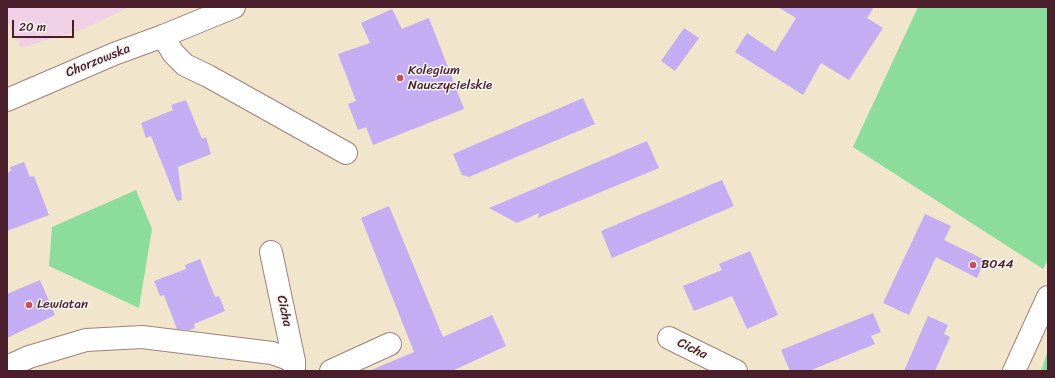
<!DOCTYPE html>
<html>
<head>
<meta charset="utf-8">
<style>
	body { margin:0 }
	#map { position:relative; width:1055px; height:378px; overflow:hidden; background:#f1e5cc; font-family:Sriracha,sans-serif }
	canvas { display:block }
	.frame { position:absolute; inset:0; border:8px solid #4a1f2b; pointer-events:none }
	.scale { position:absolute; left:12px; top:20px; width:62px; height:18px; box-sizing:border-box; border:2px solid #4a1f2b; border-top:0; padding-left:5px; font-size:12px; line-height:14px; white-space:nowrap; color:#4a1f2b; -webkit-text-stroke:3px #f6f6f2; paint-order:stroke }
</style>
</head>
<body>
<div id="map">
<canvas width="1055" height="378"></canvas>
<div class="frame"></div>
<div class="scale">20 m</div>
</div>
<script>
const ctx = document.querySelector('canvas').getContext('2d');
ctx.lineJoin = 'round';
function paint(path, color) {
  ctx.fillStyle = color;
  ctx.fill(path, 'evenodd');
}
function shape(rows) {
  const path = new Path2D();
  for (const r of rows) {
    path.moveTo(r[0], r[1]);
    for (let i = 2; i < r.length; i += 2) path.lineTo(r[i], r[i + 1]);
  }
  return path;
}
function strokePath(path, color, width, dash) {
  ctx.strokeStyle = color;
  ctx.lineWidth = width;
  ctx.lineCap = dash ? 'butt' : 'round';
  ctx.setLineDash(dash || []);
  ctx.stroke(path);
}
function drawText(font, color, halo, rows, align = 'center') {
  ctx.font = font + ' Sriracha,sans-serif';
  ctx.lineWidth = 3;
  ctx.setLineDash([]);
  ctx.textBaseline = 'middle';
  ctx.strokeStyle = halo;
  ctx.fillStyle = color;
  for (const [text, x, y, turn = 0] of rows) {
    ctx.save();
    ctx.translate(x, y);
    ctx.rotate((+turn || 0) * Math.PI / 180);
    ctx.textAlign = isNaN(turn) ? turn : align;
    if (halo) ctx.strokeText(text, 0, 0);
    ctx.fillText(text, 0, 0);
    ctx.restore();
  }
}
paint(shape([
	[7,7,129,7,86,28,21,48,7,20]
]), '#f0d0e5');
paint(shape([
	[918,7,1048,7,1048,259,1043,269,853,147],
	[136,190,152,229,139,308,49,266,52,227],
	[1048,350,1048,371,1041,371]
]), '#8cdc9b');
paint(shape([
	[778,7,874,7,867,18,883,28,849,80,821,63,803,95,735,52,747,33,775,52,796,18],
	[392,9,402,29,429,18,464,109,373,145,366,127,358,130,348,104,356,101,338,54,370,43,361,23],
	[684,28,699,38,675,71,661,61],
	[583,98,595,124,469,177,462,175,453,154],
	[186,100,202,139,206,137,211,154,178,167,182,200,177,201,151,136,146,138,141,123,173,110,171,105],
	[647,141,659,168,538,218,539,213,517,223,489,208],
	[24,162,30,177,34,176,49,215,7,231,7,173,11,171,10,167],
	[722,180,734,206,612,258,601,231],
	[389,206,443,337,492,315,506,346,452,371,369,371,414,352,361,218],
	[925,214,951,226,944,240,985,260,977,278,936,257,909,315,883,303],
	[750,251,778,315,747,329,732,296,694,311,683,286,722,270,719,264],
	[200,259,215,297,219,296,225,311,194,324,195,328,189,330,177,329,164,295,160,296,154,281,186,269,185,265],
	[40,280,55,315,7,338,7,294],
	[873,313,881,332,871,336,875,344,809,371,790,371,781,350],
	[928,316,948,325,944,334,950,337,935,371,904,371]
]), '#c4adf3');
const minor = shape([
	[163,36,173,53,185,65,208,76,346,153],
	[271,252,294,361,294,371],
	[669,338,736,371],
	[7,367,29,357,86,340,142,337,272,353,294,361],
	[331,371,390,344],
	[1014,371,1048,297]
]);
const major = shape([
	[7,100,114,54,163,36,234,7]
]);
strokePath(minor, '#9e827c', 24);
strokePath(major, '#9e827c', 24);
strokePath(minor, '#fff', 22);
strokePath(major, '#fff', 22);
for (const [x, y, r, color] of [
	[400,78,4,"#d1495b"],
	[973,265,4,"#d1495b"],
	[29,305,4,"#d1495b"]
]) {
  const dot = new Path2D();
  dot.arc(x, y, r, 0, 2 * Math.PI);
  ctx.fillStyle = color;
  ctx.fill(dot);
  strokePath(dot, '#f6f6f2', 1.5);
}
drawText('13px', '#4a1f2b', '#f6f6f2', [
	["Chorzowska",98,61,-22],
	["Cicha",284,311,78],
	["Cicha",692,349,26]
]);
drawText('13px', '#4a1f2b', '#f6f6f2', [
	["Kolegium",408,71],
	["Nauczycielskie",408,86],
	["B044",981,265],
	["Lewiatan",37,305]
], 'left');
</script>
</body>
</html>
